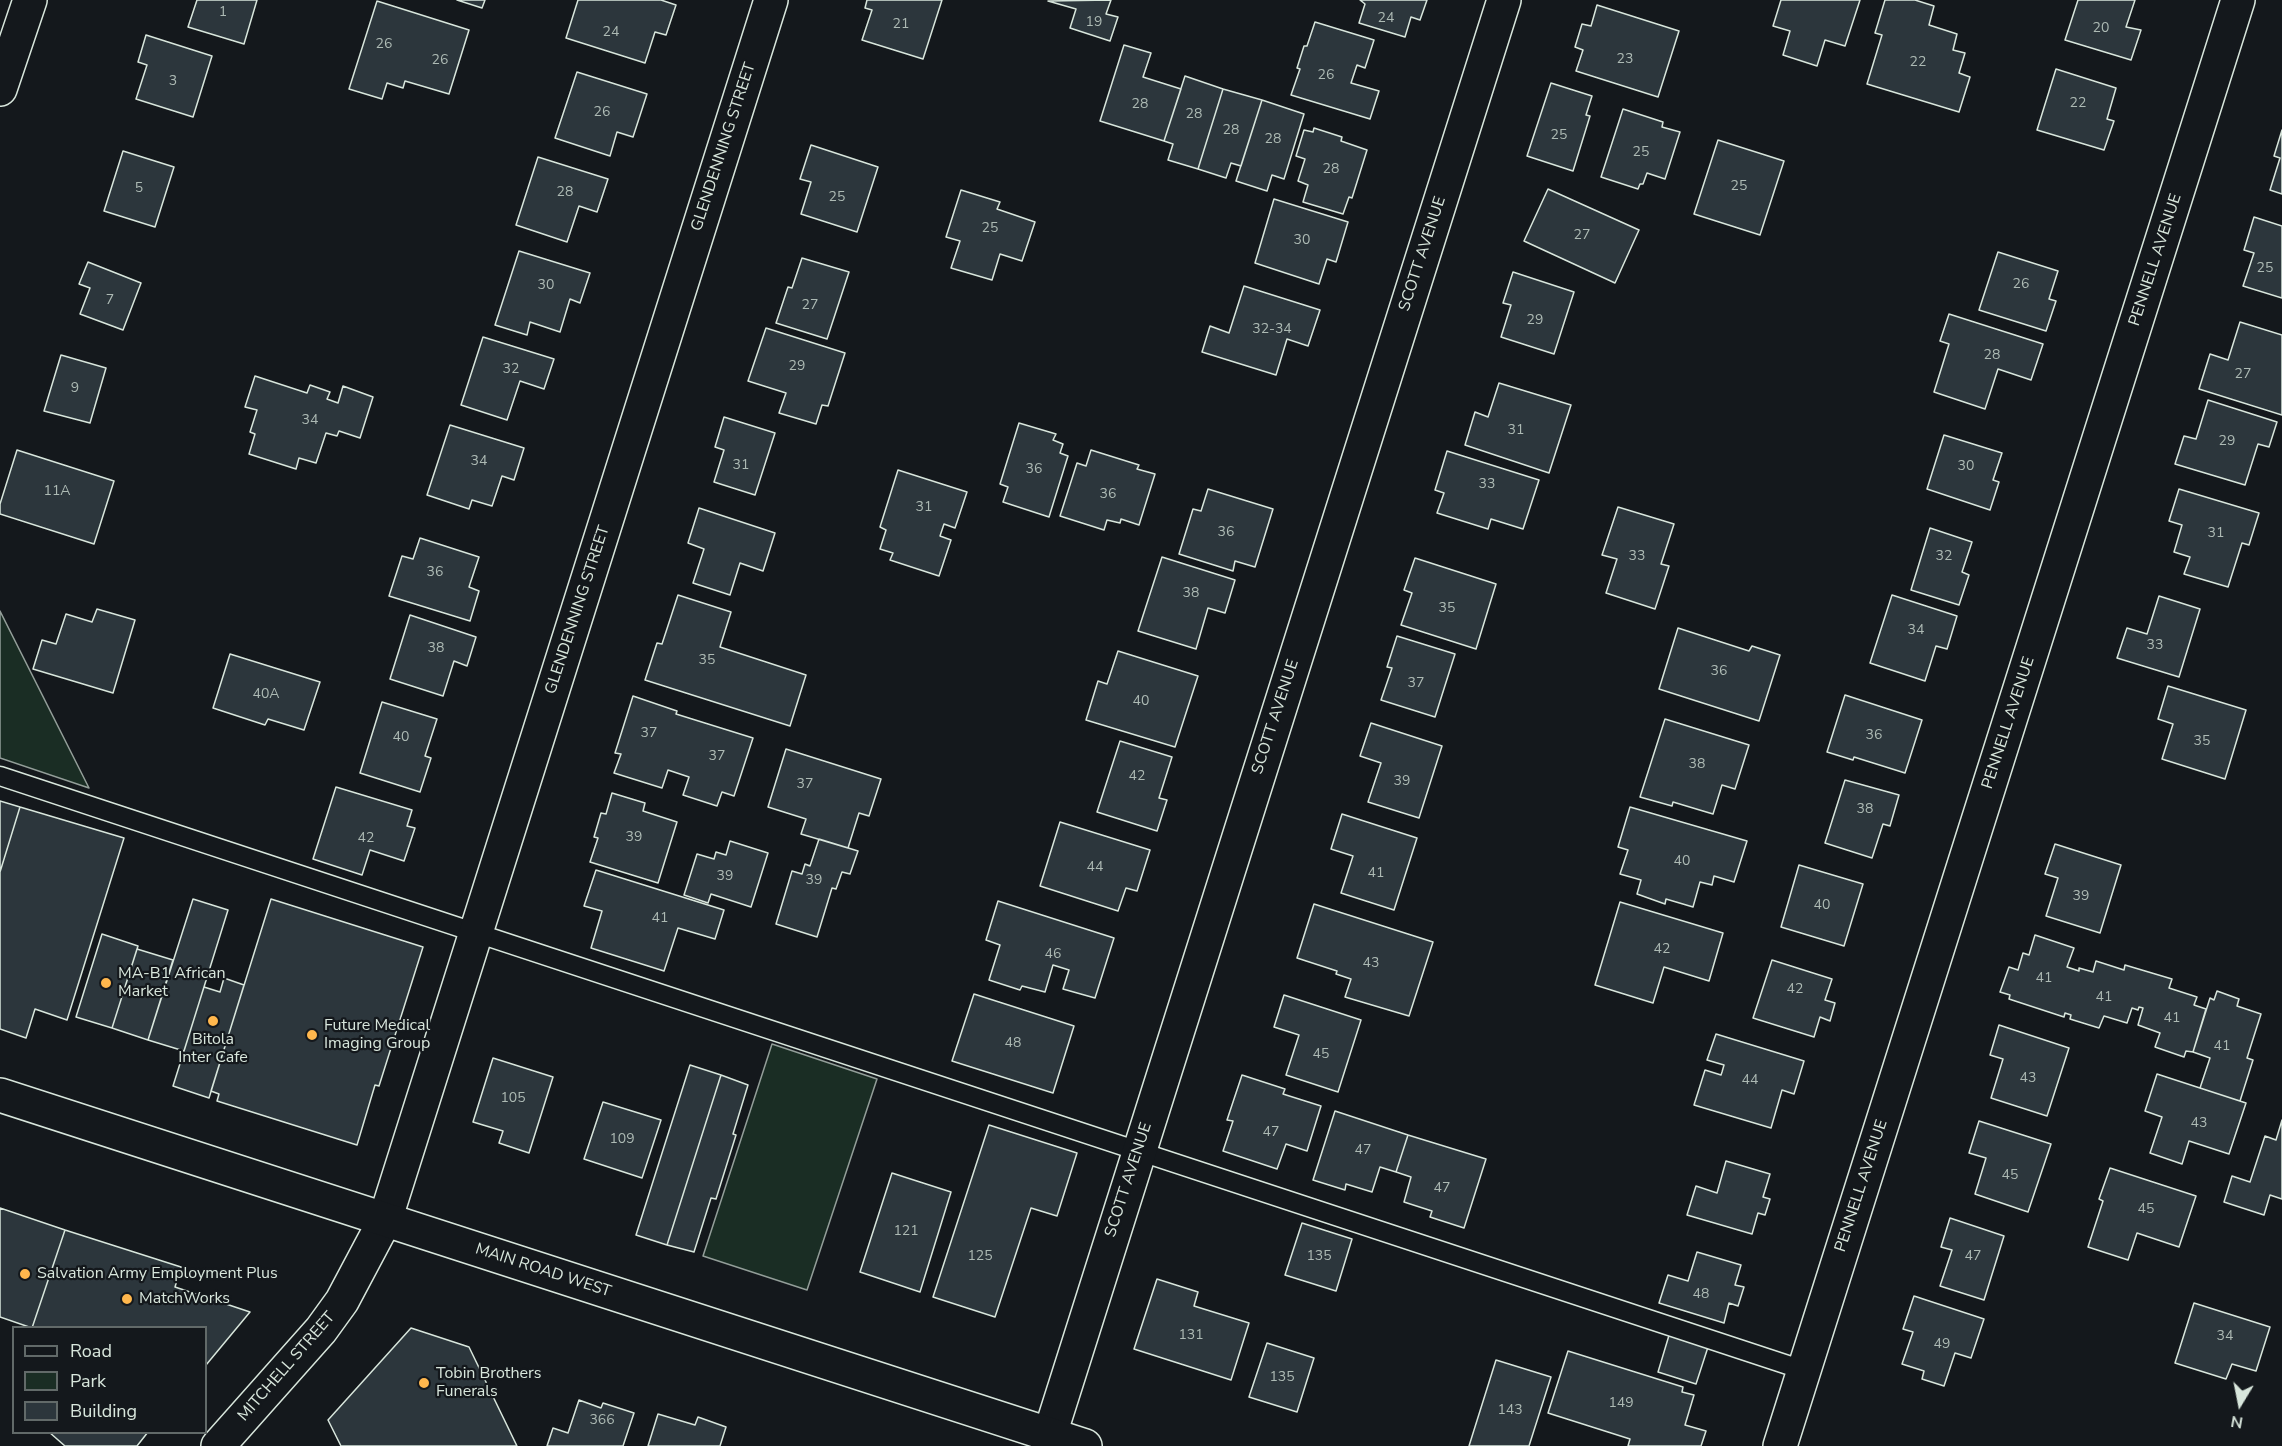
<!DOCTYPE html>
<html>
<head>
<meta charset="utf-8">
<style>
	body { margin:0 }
	#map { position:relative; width:2282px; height:1446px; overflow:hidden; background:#14181c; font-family:"Nunito Sans",sans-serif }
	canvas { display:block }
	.legend { position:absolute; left:12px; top:1326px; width:195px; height:108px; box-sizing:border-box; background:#14181c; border:2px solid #626a69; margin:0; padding:8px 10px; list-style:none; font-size:18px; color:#d8e6dc }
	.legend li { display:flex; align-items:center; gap:12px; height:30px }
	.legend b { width:30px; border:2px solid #626a69 }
	.north { position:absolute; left:2210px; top:1374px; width:60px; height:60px; -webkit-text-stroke:4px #14181c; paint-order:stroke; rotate:190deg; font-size:16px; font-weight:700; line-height:24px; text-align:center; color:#d8e6dc }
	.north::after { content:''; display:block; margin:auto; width:21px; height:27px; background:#d8e6dc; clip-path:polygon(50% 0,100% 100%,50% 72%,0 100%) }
</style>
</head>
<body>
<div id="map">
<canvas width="2282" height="1446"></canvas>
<ul class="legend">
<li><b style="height:8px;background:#14181c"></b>Road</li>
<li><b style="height:16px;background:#1a2d24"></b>Park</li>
<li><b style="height:16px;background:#2c363c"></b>Building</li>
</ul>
<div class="north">N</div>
</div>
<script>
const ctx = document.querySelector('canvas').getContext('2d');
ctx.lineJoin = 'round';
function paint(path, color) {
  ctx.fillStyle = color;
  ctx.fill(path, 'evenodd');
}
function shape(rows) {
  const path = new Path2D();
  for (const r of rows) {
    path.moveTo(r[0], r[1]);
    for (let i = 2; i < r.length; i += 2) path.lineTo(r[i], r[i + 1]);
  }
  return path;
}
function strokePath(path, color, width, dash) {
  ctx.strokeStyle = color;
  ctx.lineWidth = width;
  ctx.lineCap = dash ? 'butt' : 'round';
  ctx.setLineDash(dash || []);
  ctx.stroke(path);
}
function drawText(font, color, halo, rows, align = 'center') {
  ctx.font = font + ' "Nunito Sans",sans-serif';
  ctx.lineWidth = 4.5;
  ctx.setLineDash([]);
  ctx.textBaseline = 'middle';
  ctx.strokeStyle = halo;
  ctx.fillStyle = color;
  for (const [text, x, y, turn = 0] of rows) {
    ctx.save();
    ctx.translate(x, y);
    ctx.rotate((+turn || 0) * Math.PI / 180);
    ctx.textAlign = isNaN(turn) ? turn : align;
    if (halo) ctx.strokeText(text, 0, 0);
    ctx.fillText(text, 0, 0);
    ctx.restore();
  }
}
const green = shape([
	[0,611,89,788,0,758,0,611],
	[772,1044,877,1079,807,1290,703,1256,772,1044]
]);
paint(green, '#1a2d24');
strokePath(green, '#939e99', 1.5);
const building = shape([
	[197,0,257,0,244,44,188,27,197,0],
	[457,0,485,0,482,8,457,0],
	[578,0,661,0,676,5,666,35,655,32,645,63,566,38,578,0],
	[867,0,942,0,923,59,862,40,872,10,865,8,867,0],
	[1111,0,1106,14,1118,17,1110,41,1070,28,1076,9,1048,1,1111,0],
	[1360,0,1427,0,1420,20,1411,17,1405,37,1359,23,1365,4,1360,0],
	[1781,0,1860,0,1845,46,1825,40,1817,66,1783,55,1790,31,1773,26,1781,0],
	[1885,0,1915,0,1934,6,1929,25,1957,34,1953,50,1965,53,1959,73,1970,77,1959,112,1867,84,1882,35,1875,33,1885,0],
	[2078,0,2135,0,2126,27,2141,30,2131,60,2065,40,2078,0],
	[377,1,469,30,449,94,405,81,403,88,387,83,382,99,349,89,377,1],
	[1597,5,1679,31,1658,97,1576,71,1583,50,1575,47,1582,24,1591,26,1597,5],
	[1315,22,1374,40,1365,68,1357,65,1351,83,1379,91,1370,119,1291,95,1300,69,1297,68,1304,46,1307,46,1315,22],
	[146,35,212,56,193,117,136,99,147,65,138,62,146,35],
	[1124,45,1151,53,1143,77,1181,89,1164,141,1100,121,1124,45],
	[2056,69,2116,88,2107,119,2114,121,2104,150,2037,130,2056,69],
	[577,72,647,94,633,137,617,132,610,156,555,138,577,72],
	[1185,76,1223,89,1198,169,1168,160,1173,144,1164,141,1185,76],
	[1551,83,1592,96,1586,115,1590,116,1573,171,1527,156,1551,83],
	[1223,89,1262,100,1241,166,1231,163,1226,178,1198,169,1223,89],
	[1262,100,1304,114,1284,179,1272,175,1267,191,1236,181,1262,100],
	[1623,109,1663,122,1662,127,1680,132,1665,179,1647,173,1643,184,1640,184,1638,189,1601,177,1623,109],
	[1314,128,1342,137,1341,141,1367,150,1352,198,1349,197,1343,214,1303,202,1308,185,1298,181,1305,159,1296,156,1304,130,1313,132,1314,128],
	[2282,130,2282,194,2270,190,2280,158,2274,156,2282,130],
	[1718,140,1784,161,1760,235,1694,214,1718,140],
	[811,145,878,167,857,232,801,214,811,182,800,179,811,145],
	[123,151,174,167,155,227,104,211,123,151],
	[538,157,608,179,597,212,579,206,567,242,516,225,538,157],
	[1548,189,1639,230,1615,283,1524,241,1548,189],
	[961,190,1000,202,997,209,1035,222,1022,261,1000,254,992,280,951,268,960,241,946,237,961,190],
	[1274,199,1348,222,1336,262,1327,259,1319,284,1255,263,1274,199],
	[2254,217,2282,226,2282,298,2243,286,2254,253,2244,250,2254,217],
	[519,251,590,273,580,303,570,299,560,332,530,322,527,335,495,325,519,251],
	[1998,252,2058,271,2049,299,2056,301,2046,331,1979,310,1998,252],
	[802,258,849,272,827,339,776,323,788,287,792,288,802,258],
	[88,262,141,283,123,330,80,314,90,288,79,284,88,262],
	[1513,272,1574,292,1554,354,1501,337,1511,305,1503,303,1513,272],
	[1244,286,1320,310,1308,346,1287,339,1276,375,1202,352,1210,326,1229,333,1244,286],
	[1949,314,2043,344,2031,380,1998,369,1985,409,1934,392,1949,344,1940,341,1949,314],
	[2240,322,2282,335,2282,415,2199,389,2210,354,2228,360,2240,322],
	[766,328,845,353,828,406,822,405,816,424,779,413,786,393,748,381,766,328],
	[483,337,554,359,544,389,520,381,507,420,461,405,483,337],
	[61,355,106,368,90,423,44,411,61,355],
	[255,376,307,393,310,385,330,392,327,399,338,403,343,386,373,397,360,438,339,431,337,436,326,433,316,463,299,458,296,469,249,454,255,434,250,432,257,410,245,407,255,376],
	[1499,383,1571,405,1549,473,1465,445,1475,412,1488,417,1499,383],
	[2208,400,2277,422,2269,447,2258,444,2245,485,2175,464,2184,436,2196,439,2208,400],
	[724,417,775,433,755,495,714,482,724,450,715,447,724,417],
	[1019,423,1056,434,1053,440,1063,444,1060,453,1068,456,1049,517,1003,502,1008,487,1000,484,1019,423],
	[450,425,524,448,514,480,502,476,492,506,472,500,469,509,427,495,450,425],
	[1944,435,2002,453,1993,480,1999,482,1990,510,1927,489,1944,435],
	[17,450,114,481,94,544,0,514,0,504,17,450],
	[1091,450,1139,465,1137,469,1155,474,1139,525,1121,519,1120,523,1107,520,1104,530,1060,516,1077,463,1086,466,1091,450],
	[1447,451,1539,480,1523,529,1491,519,1488,529,1437,513,1444,493,1435,490,1447,451],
	[898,470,967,492,955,528,944,524,940,536,951,540,939,576,890,560,893,553,880,549,886,530,880,527,898,470],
	[1208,489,1273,509,1255,567,1235,561,1233,571,1179,554,1193,509,1201,511,1208,489],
	[2179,489,2259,513,2249,545,2242,543,2228,587,2184,574,2190,557,2174,552,2182,525,2169,521,2179,489],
	[1618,507,1674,524,1661,564,1669,566,1655,609,1606,593,1617,559,1602,555,1618,507],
	[699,508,775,533,763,571,740,563,730,595,693,583,704,549,688,543,699,508],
	[1930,528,1972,542,1962,572,1969,575,1959,605,1911,590,1930,528],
	[420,538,479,557,469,587,479,591,470,621,389,596,402,556,413,559,420,538],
	[1162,557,1235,580,1225,613,1208,608,1196,649,1138,631,1162,557],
	[1415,558,1496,584,1476,649,1401,625,1412,593,1404,590,1415,558],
	[678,595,731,612,720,647,806,675,790,726,645,680,657,643,662,644,678,595],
	[1892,595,1957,616,1947,649,1936,646,1925,681,1870,663,1892,595],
	[2159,596,2200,609,2179,677,2117,658,2127,628,2147,634,2159,596],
	[97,609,135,620,113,693,33,669,42,640,56,644,66,614,92,622,97,609],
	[410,615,476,637,467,666,454,661,443,696,390,679,410,615],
	[1678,628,1749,651,1752,646,1780,655,1759,721,1659,689,1678,628],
	[1397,636,1455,654,1435,717,1381,700,1392,668,1387,667,1397,636],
	[1118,651,1198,676,1175,747,1086,720,1098,681,1107,684,1118,651],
	[230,654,320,682,304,730,268,719,265,725,213,708,230,654],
	[2168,686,2246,710,2225,779,2162,759,2173,724,2158,719,2168,686],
	[1845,695,1922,720,1905,773,1854,757,1853,760,1827,752,1845,695],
	[633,696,677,711,676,714,753,738,734,796,722,792,717,806,683,795,689,777,668,770,662,788,614,773,621,754,615,753,633,696],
	[382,702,437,719,425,756,431,758,420,792,360,773,382,702],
	[1665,719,1749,745,1735,789,1722,785,1713,814,1673,802,1672,806,1640,797,1665,719],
	[1371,723,1442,746,1419,818,1368,802,1381,763,1360,756,1371,723],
	[1120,741,1172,757,1159,798,1167,800,1157,831,1097,812,1120,741],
	[786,749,881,779,869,816,859,813,848,848,801,834,806,819,768,807,786,749],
	[1845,780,1899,795,1890,826,1883,824,1872,858,1825,843,1845,780],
	[336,787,412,810,407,826,415,828,404,861,370,850,362,875,313,859,336,787],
	[612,793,645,803,643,811,677,822,658,883,590,862,598,838,594,837,601,813,606,814,612,793],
	[0,801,20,807,0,872,0,801],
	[20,807,124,838,67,1020,35,1009,26,1038,0,1029,0,872,20,807],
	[1630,807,1747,841,1734,882,1714,876,1712,885,1700,882,1693,907,1666,899,1665,904,1637,894,1641,880,1620,874,1628,850,1618,847,1630,807],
	[1342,814,1417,838,1394,910,1341,893,1353,856,1331,849,1342,814],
	[1060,822,1150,850,1137,891,1126,888,1118,911,1040,886,1060,822],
	[819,839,858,851,850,874,842,872,836,889,832,888,817,937,776,924,792,871,802,874,805,864,810,866,819,839],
	[730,841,768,853,751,907,711,894,708,903,684,895,697,854,714,859,716,852,726,855,730,841],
	[2055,844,2121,865,2100,933,2046,916,2058,878,2045,874,2055,844],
	[1799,865,1863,884,1844,946,1781,927,1799,865],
	[596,870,724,910,715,939,678,928,664,971,591,948,602,911,584,906,596,870],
	[193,899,228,910,184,1051,148,1040,193,899],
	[271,899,423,947,379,1086,375,1085,357,1145,217,1101,219,1094,211,1091,271,899],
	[998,901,1114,938,1095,998,1063,989,1069,970,1053,965,1045,992,1022,986,1020,990,989,980,1000,945,986,940,998,901],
	[1620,902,1723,933,1709,981,1664,967,1653,1003,1595,985,1620,902],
	[1314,904,1433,942,1409,1016,1345,997,1351,979,1336,974,1337,971,1297,958,1314,904],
	[102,934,138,946,112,1028,76,1017,102,934],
	[2035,935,2074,948,2067,967,2079,971,2079,968,2093,972,2096,961,2124,970,2125,965,2172,979,2169,988,2197,997,2194,1005,2206,1009,2193,1052,2186,1051,2184,1057,2155,1047,2160,1033,2138,1025,2143,1008,2139,1007,2138,1010,2132,1008,2127,1023,2104,1016,2099,1028,2070,1019,2071,1015,2065,1013,2064,1017,2009,999,2010,995,2000,992,2009,967,2018,970,2023,953,2029,955,2035,935],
	[137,949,173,960,148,1040,112,1028,137,949],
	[1772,960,1832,979,1825,1000,1835,1003,1830,1021,1820,1017,1814,1037,1753,1018,1772,960],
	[224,978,244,985,209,1098,173,1086,204,987,220,992,224,978],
	[2217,991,2239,999,2237,1006,2261,1014,2247,1058,2253,1060,2240,1101,2200,1088,2210,1058,2193,1052,2210,998,2214,1000,2217,991],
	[974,994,1074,1026,1053,1093,952,1061,974,994],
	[1284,995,1361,1020,1338,1092,1286,1075,1299,1035,1274,1027,1284,995],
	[1999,1025,2069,1048,2047,1116,1991,1098,2003,1059,1990,1055,1999,1025],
	[1716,1034,1804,1061,1794,1094,1782,1090,1771,1128,1694,1105,1705,1070,1721,1075,1722,1072,1724,1065,1707,1060,1716,1034],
	[493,1058,553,1077,529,1153,499,1143,503,1131,473,1122,493,1058],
	[690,1065,721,1075,667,1245,636,1235,690,1065],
	[2157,1074,2246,1103,2229,1154,2189,1141,2182,1164,2150,1153,2162,1117,2145,1111,2157,1074],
	[721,1075,748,1085,733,1134,736,1135,716,1199,711,1198,694,1252,667,1245,721,1075],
	[1242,1075,1285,1089,1283,1094,1321,1106,1307,1151,1286,1144,1277,1169,1223,1151,1233,1121,1227,1120,1242,1075],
	[603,1102,661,1120,642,1178,584,1159,603,1102],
	[1335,1111,1408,1135,1396,1172,1380,1167,1372,1192,1346,1184,1345,1190,1313,1180,1335,1111],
	[2282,1120,2282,1199,2270,1195,2264,1215,2224,1202,2232,1176,2250,1182,2265,1136,2276,1140,2282,1120],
	[1979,1121,2051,1144,2028,1212,1975,1194,1986,1158,1969,1153,1979,1121],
	[989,1125,1077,1153,1057,1216,1031,1208,995,1317,933,1297,989,1125],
	[1408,1135,1486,1159,1464,1228,1430,1217,1432,1211,1404,1202,1411,1177,1396,1172,1408,1135],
	[1726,1161,1770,1174,1763,1197,1770,1199,1765,1215,1758,1213,1752,1234,1687,1215,1696,1186,1717,1193,1726,1161],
	[2110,1168,2196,1196,2179,1247,2137,1233,2128,1260,2088,1247,2103,1201,2099,1199,2110,1168],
	[892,1173,951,1192,920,1292,860,1272,892,1173],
	[0,1208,65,1230,32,1328,0,1317,0,1208],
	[1950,1218,2004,1236,1984,1300,1940,1286,1952,1250,1941,1247,1950,1218],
	[1302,1223,1352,1239,1336,1291,1285,1275,1302,1223],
	[65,1230,181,1267,175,1287,250,1312,206,1365,206,1328,32,1328,65,1230],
	[1697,1252,1741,1265,1735,1285,1744,1287,1738,1306,1729,1303,1724,1323,1659,1303,1668,1275,1688,1281,1697,1252],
	[1157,1279,1198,1292,1194,1306,1249,1323,1231,1380,1134,1349,1157,1279],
	[1914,1296,1984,1319,1971,1358,1955,1353,1944,1386,1922,1379,1924,1371,1902,1364,1913,1332,1903,1329,1914,1296],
	[2194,1303,2270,1327,2256,1371,2232,1364,2226,1379,2175,1363,2194,1303],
	[411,1328,469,1347,517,1446,341,1446,328,1420,411,1328],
	[1670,1332,1709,1344,1696,1384,1658,1372,1670,1332],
	[1267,1343,1314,1358,1297,1412,1249,1397,1267,1343],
	[1568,1351,1683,1387,1682,1392,1694,1395,1685,1425,1706,1431,1701,1446,1628,1446,1630,1439,1548,1413,1568,1351],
	[1496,1360,1551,1377,1529,1446,1469,1446,1496,1360],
	[579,1400,601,1408,603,1403,634,1413,623,1446,547,1446,553,1428,568,1433,579,1400],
	[658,1414,695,1425,698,1417,726,1427,720,1446,648,1446,658,1414],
	[49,1432,148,1432,137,1446,65,1446,49,1432]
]);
paint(building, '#2c363c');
strokePath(building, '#d8e6dc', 1.5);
const service = shape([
	[0,776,1803,1370]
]);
const minor = shape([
	[0,89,30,0],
	[1050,1434,1504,0],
	[218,1446,321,1330,342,1301,385,1220,771,0],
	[1780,1446,2238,0]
]);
const secondary = shape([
	[0,1095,1085,1446]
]);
strokePath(service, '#d8e6dc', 21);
strokePath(minor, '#d8e6dc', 36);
strokePath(secondary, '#d8e6dc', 36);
strokePath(service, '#14181c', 18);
strokePath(minor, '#14181c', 33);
strokePath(secondary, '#14181c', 33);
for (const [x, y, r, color] of [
	[106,983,6,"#ffb74d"],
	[213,1021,6,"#ffb74d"],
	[312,1035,6,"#ffb74d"],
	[25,1274,6,"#ffb74d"],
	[127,1299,6,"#ffb74d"],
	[424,1383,6,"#ffb74d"]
]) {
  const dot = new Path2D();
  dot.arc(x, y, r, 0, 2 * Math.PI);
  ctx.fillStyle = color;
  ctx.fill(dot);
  strokePath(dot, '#14181c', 2);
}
drawText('14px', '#adbab4', null, [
	["1",223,13],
	["24",1386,19],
	["19",1094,23],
	["21",901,25],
	["20",2101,29],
	["24",611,33],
	["26",384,45],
	["23",1625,60],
	["26",440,61],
	["22",1918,63],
	["26",1326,76],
	["3",173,82],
	["22",2078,104],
	["28",1140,105],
	["26",602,113],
	["28",1194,115],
	["28",1231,131],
	["25",1559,136],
	["28",1273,140],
	["25",1641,153],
	["28",1331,170],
	["25",1739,187],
	["5",139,189],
	["28",565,193],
	["25",837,198],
	["25",990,229],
	["27",1582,236],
	["30",1302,241],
	["25",2265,269],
	["26",2021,285],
	["30",546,286],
	["7",110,301],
	["27",810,306],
	["29",1535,321],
	["32-34",1272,330],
	["28",1992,356],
	["29",797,367],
	["32",511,370],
	["27",2243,375],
	["9",75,389],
	["34",310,421],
	["31",1516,431],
	["29",2227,442],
	["34",479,462],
	["31",741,466],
	["30",1966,467],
	["36",1034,470],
	["33",1487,485],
	["11A",57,492],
	["36",1108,495],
	["31",924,508],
	["36",1226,533],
	["31",2216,534],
	["33",1637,557],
	["32",1944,557],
	["36",435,573],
	["38",1191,594],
	["35",1447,609],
	["34",1916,631],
	["33",2155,646],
	["38",436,649],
	["35",707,661],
	["36",1719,672],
	["37",1416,684],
	["40A",266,695],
	["40",1141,702],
	["37",649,734],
	["36",1874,736],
	["40",401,738],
	["35",2202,742],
	["37",717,757],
	["38",1697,765],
	["42",1137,777],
	["39",1402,782],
	["37",805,785],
	["38",1865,810],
	["39",634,838],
	["42",366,839],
	["40",1682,862],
	["44",1095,868],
	["41",1376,874],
	["39",725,877],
	["39",814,881],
	["39",2081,897],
	["40",1822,906],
	["41",660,919],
	["42",1662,950],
	["46",1053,955],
	["43",1371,964],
	["41",2044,979],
	["42",1795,990],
	["41",2104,998],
	["41",2172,1019],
	["48",1013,1044],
	["41",2222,1047],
	["45",1321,1055],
	["43",2028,1079],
	["44",1750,1081],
	["105",513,1099],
	["43",2199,1124],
	["47",1271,1133],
	["109",622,1140],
	["47",1363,1151],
	["45",2010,1176],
	["47",1442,1189],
	["45",2146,1210],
	["121",906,1232],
	["125",980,1257],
	["135",1319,1257],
	["47",1973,1257],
	["48",1701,1295],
	["131",1191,1336],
	["34",2225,1337],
	["49",1942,1345],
	["135",1282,1378],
	["149",1621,1404],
	["143",1510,1411],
	["366",602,1421]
]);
drawText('16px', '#d8e6dc', '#14181c', [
	["GLENDENNING STREET",724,147,-72],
	["SCOTT AVENUE",1423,254,-72],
	["PENNELL AVENUE",2156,260,-72],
	["GLENDENNING STREET",578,610,-72],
	["SCOTT AVENUE",1276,717,-72],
	["PENNELL AVENUE",2009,723,-72],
	["SCOTT AVENUE",1129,1180,-72],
	["PENNELL AVENUE",1862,1186,-72],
	["MAIN ROAD WEST",543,1271,18],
	["MITCHELL STREET",287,1367,-49]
]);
drawText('16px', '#d8e6dc', '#14181c', [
	["MA-B1 African",118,974],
	["Market",118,992],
	["Future Medical",324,1026],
	["Imaging Group",324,1044],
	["Bitola",213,1040,"center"],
	["Inter Cafe",213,1058,"center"],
	["Salvation Army Employment Plus",37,1274],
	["MatchWorks",139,1299],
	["Tobin Brothers",436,1374],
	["Funerals",436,1392]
], 'left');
</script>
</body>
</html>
